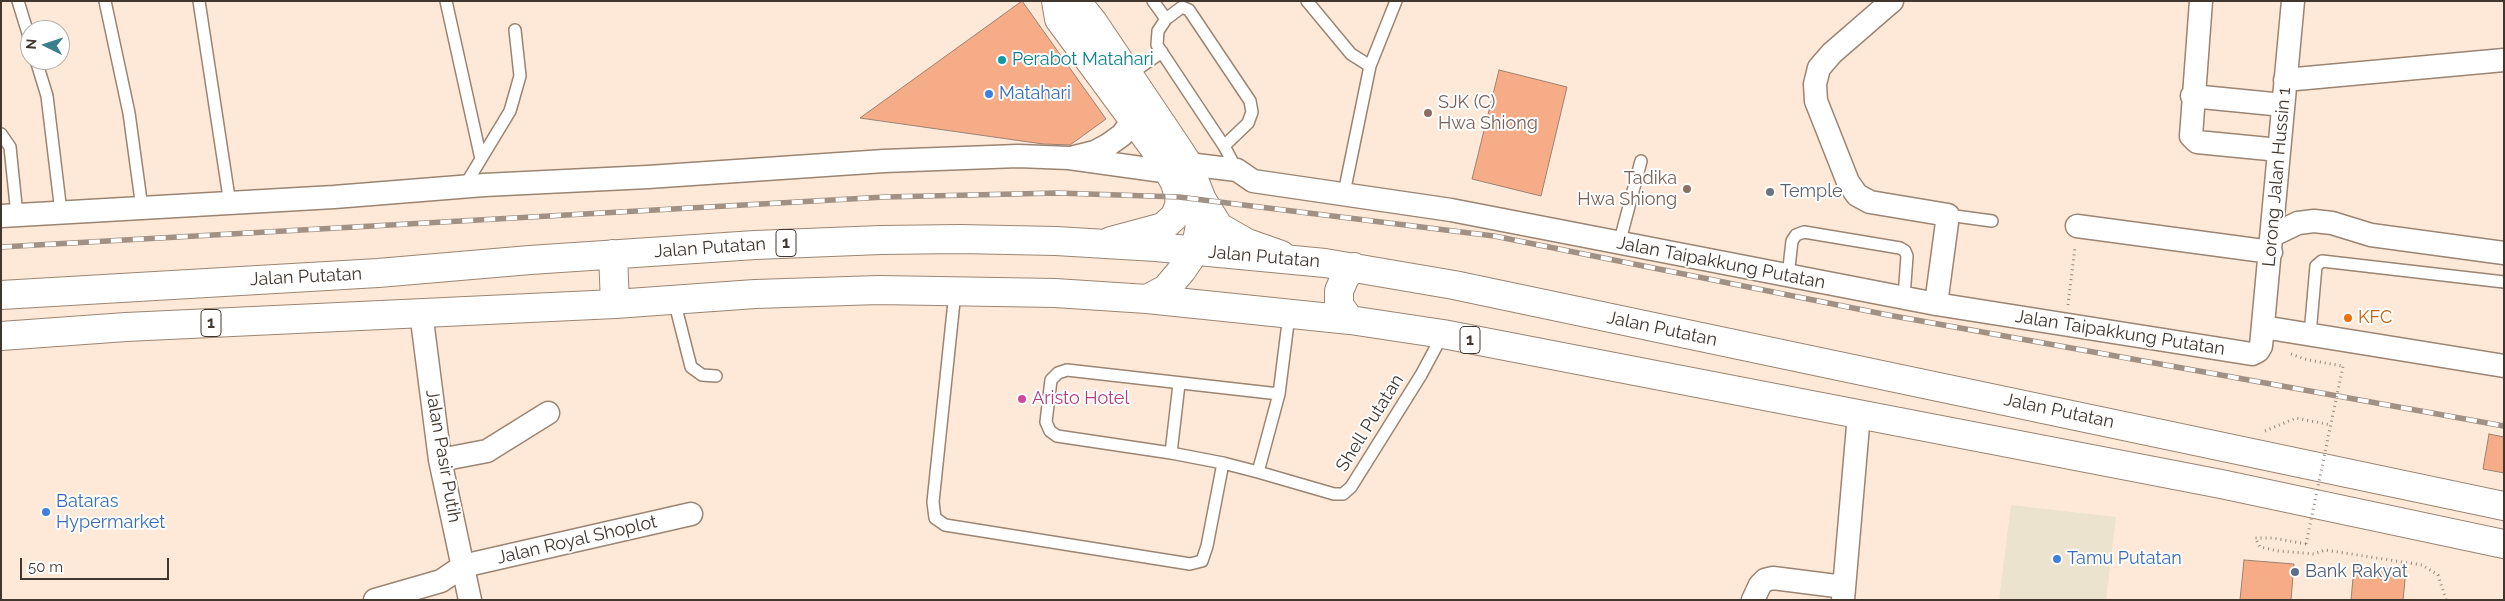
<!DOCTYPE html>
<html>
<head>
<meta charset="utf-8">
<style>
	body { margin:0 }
	#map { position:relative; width:2505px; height:601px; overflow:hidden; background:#fee9d8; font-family:Raleway,sans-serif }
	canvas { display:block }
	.frame { position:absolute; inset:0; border:2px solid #41372f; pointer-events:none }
	.north { position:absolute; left:20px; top:20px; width:50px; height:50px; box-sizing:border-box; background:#fff; border:1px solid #b3afac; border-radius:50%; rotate:274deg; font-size:14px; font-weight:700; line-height:20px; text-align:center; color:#41372f }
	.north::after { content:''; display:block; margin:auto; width:18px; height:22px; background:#3a7f8c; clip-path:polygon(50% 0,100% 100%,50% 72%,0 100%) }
	.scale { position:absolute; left:20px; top:558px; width:149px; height:22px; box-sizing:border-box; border:2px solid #41372f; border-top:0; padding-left:6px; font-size:15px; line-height:18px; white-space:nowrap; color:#41372f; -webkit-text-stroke:4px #fff; paint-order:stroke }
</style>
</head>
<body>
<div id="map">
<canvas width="2505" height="601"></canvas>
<div class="frame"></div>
<div class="north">N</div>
<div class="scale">50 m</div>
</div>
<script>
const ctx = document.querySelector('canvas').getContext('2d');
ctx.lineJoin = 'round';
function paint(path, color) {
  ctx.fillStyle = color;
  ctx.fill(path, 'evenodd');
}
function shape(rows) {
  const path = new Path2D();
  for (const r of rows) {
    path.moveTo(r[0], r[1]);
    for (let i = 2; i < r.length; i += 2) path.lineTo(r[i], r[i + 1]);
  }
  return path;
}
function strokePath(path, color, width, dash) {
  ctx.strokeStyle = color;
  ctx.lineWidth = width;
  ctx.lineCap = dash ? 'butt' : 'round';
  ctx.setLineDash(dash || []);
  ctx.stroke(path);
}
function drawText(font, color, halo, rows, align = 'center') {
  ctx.font = font + ' Raleway,sans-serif';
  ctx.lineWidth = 4;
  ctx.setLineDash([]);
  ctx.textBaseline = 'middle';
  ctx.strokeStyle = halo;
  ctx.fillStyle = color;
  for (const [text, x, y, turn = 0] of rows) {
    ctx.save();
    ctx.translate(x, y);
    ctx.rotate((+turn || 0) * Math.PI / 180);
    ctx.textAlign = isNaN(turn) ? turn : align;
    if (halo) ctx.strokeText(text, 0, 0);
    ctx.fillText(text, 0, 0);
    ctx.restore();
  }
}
paint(shape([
	[2011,505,2116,517,2106,600,1999,600]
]), '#ebe3cd');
const building = shape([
	[1022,1,1106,119,1070,145,1043,144,860,118,1022,1],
	[1499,70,1567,87,1541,196,1472,179,1499,70],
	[2489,434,2504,437,2504,473,2483,469,2489,434],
	[2244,560,2294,564,2291,600,2240,600,2244,560],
	[2354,567,2406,570,2403,600,2351,600,2354,567]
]);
paint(building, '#f6ad87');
strokePath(building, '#9c8173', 1);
const lane = shape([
	[18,1,30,40],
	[105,1,129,113,142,208],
	[199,1,230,204],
	[446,1,481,159],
	[1153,1,1166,19],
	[1307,1,1351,54,1370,66],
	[36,60,47,96,61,212],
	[1129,75,1162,52],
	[1,134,10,147,17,215],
	[1224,146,1248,123,1252,112,1250,101,1189,10,1182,7,1166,19,1158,31,1157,45,1224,146,1237,170],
	[464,187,510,111,520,76,515,30],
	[1344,193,1370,66,1396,1],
	[1948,215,1992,221],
	[1619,244,1641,161],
	[1788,276,1792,241,1796,235,1804,232,1900,248,1905,251,1907,256,1904,297],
	[955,292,933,502,935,518,945,525,1190,564,1202,561,1207,546,1223,463,1171,453,1057,436,1050,431,1046,422,1051,380,1058,373,1067,370,1279,394],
	[674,300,691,367,702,375,716,376],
	[1289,315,1279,394,1258,472,1334,494,1343,494,1351,487,1421,375,1443,334],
	[2310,334,2316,266,2322,261,2504,282],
	[1171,453,1179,384],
	[1223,463,1258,472]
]);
const street = shape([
	[1892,1,1832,53,1819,68,1815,84,1816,101,1848,182,1857,195,1870,202,1948,215,1936,304],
	[2201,1,2191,136,2197,142,2279,150],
	[2285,80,2504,60],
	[2192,96,2283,105],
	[1075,157,1095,152,1108,145,1122,135,1133,120],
	[1188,164,1237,170,1253,181,1451,210,1936,304,2252,354,2258,351,2261,346,2293,1],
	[1,216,334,197,484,185,648,177,884,161,1018,156,1069,158,1170,172],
	[2077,226,2271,252],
	[2273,235,2298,223,2314,221,2332,223,2371,235,2504,253],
	[421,312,440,460,470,600],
	[2263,327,2504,366],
	[440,460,487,451,548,413],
	[375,600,441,581,463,566,691,514],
	[1753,600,1760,585,1765,580,1773,578,1844,587],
	[1843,600,1859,414]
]);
const secondary = shape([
	[1056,1,1059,19,1160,156,1175,183,1179,197,1180,203,1175,216,1163,227,1111,241],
	[1076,1,1093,22,1177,147,1188,164,1202,200,1219,227,1247,243,1281,255]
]);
const highway = shape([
	[613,254,615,304],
	[1,295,378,273,530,260,755,245,881,240,960,239,1056,241,1156,247,1325,263,1454,285,2504,506],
	[1147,299,1166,289,1182,270,1195,251,1202,215,1202,200],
	[1350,320,1339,305,1339,291,1345,277,1354,267],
	[1,336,126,327,615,304,755,294,879,290,1055,293,1147,299,1350,320,1443,334,2221,484,2504,544]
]);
strokePath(lane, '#9b8471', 14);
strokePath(street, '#9b8471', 25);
strokePath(secondary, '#9b8471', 30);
strokePath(highway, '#9b8471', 30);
strokePath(shape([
	[2068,305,2075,247],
	[2291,354,2308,360,2343,366],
	[2265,431,2296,418,2331,425],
	[2306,544,2273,538,2255,538,2260,547,2279,551,2314,554,2325,550,2422,565,2438,575,2446,600]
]), '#97887c', 3, [1, 4]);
strokePath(lane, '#fff', 11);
strokePath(street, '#fff', 22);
strokePath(secondary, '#fff', 28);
strokePath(highway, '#fff', 28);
const rail = shape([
	[1,247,885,197,1057,193,1179,197,1494,236,1888,315,2504,426]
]);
strokePath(rail, '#a09184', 5.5);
strokePath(rail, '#fff', 4, [11]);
strokePath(shape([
	[2306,544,2343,366]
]), '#97887c', 3, [1, 4]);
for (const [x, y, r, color] of [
	[1002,60,5,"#0f9aa8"],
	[989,94,5,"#3f7fe0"],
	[1428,113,5,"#8d6e63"],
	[1687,189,5,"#8d6e63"],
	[1770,192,5,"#6b7280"],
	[2348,318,5,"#e8710a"],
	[1022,399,5,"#d1479c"],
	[46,512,5,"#3f7fe0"],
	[2057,559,5,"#3f7fe0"],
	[2295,572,5,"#5c6f8a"]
]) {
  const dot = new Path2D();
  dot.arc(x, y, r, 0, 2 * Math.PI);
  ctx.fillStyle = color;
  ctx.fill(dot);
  strokePath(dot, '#fff', 2);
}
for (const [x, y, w] of [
	[786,243,20],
	[211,323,20],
	[1470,340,20]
]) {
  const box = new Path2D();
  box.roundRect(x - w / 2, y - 13.5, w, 27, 4);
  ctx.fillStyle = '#fff';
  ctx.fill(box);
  strokePath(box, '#41372f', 1);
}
drawText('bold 16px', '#41372f', null, [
	["1",786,243],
	["1",211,323],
	["1",1470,340]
]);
drawText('18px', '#0d838f', '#fff', [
	["Perabot Matahari",1012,60]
], 'left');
drawText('18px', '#366cbe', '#fff', [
	["Matahari",999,94],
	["Bataras",56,502],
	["Hypermarket",56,523],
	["Tamu Putatan",2067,559]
], 'left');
drawText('18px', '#785e54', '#fff', [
	["SJK (C)",1438,103],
	["Hwa Shiong",1438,124],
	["Tadika",1677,179,"right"],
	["Hwa Shiong",1677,200,"right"]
], 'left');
drawText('18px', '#41372f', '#fff', [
	["Lorong Jalan Hussin 1",2277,177,-85],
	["Jalan Putatan",710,248,-4],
	["Jalan Putatan",1264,257,5],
	["Jalan Taipakkung Putatan",1721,263,11],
	["Jalan Putatan",306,277,-3],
	["Jalan Putatan",1662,329,12],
	["Jalan Taipakkung Putatan",2120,333,9],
	["Jalan Putatan",2059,411,12],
	["Shell Putatan",1370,423,-58],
	["Jalan Pasir Putih",443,456,80],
	["Jalan Royal Shoplot",577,540,-13]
]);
drawText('18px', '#5b616d', '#fff', [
	["Temple",1780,192]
], 'left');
drawText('18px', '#c56008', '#fff', [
	["KFC",2358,318]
], 'left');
drawText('18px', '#b23c85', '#fff', [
	["Aristo Hotel",1032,399]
], 'left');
drawText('18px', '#4e5e75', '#fff', [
	["Bank Rakyat",2305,572]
], 'left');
</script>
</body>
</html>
